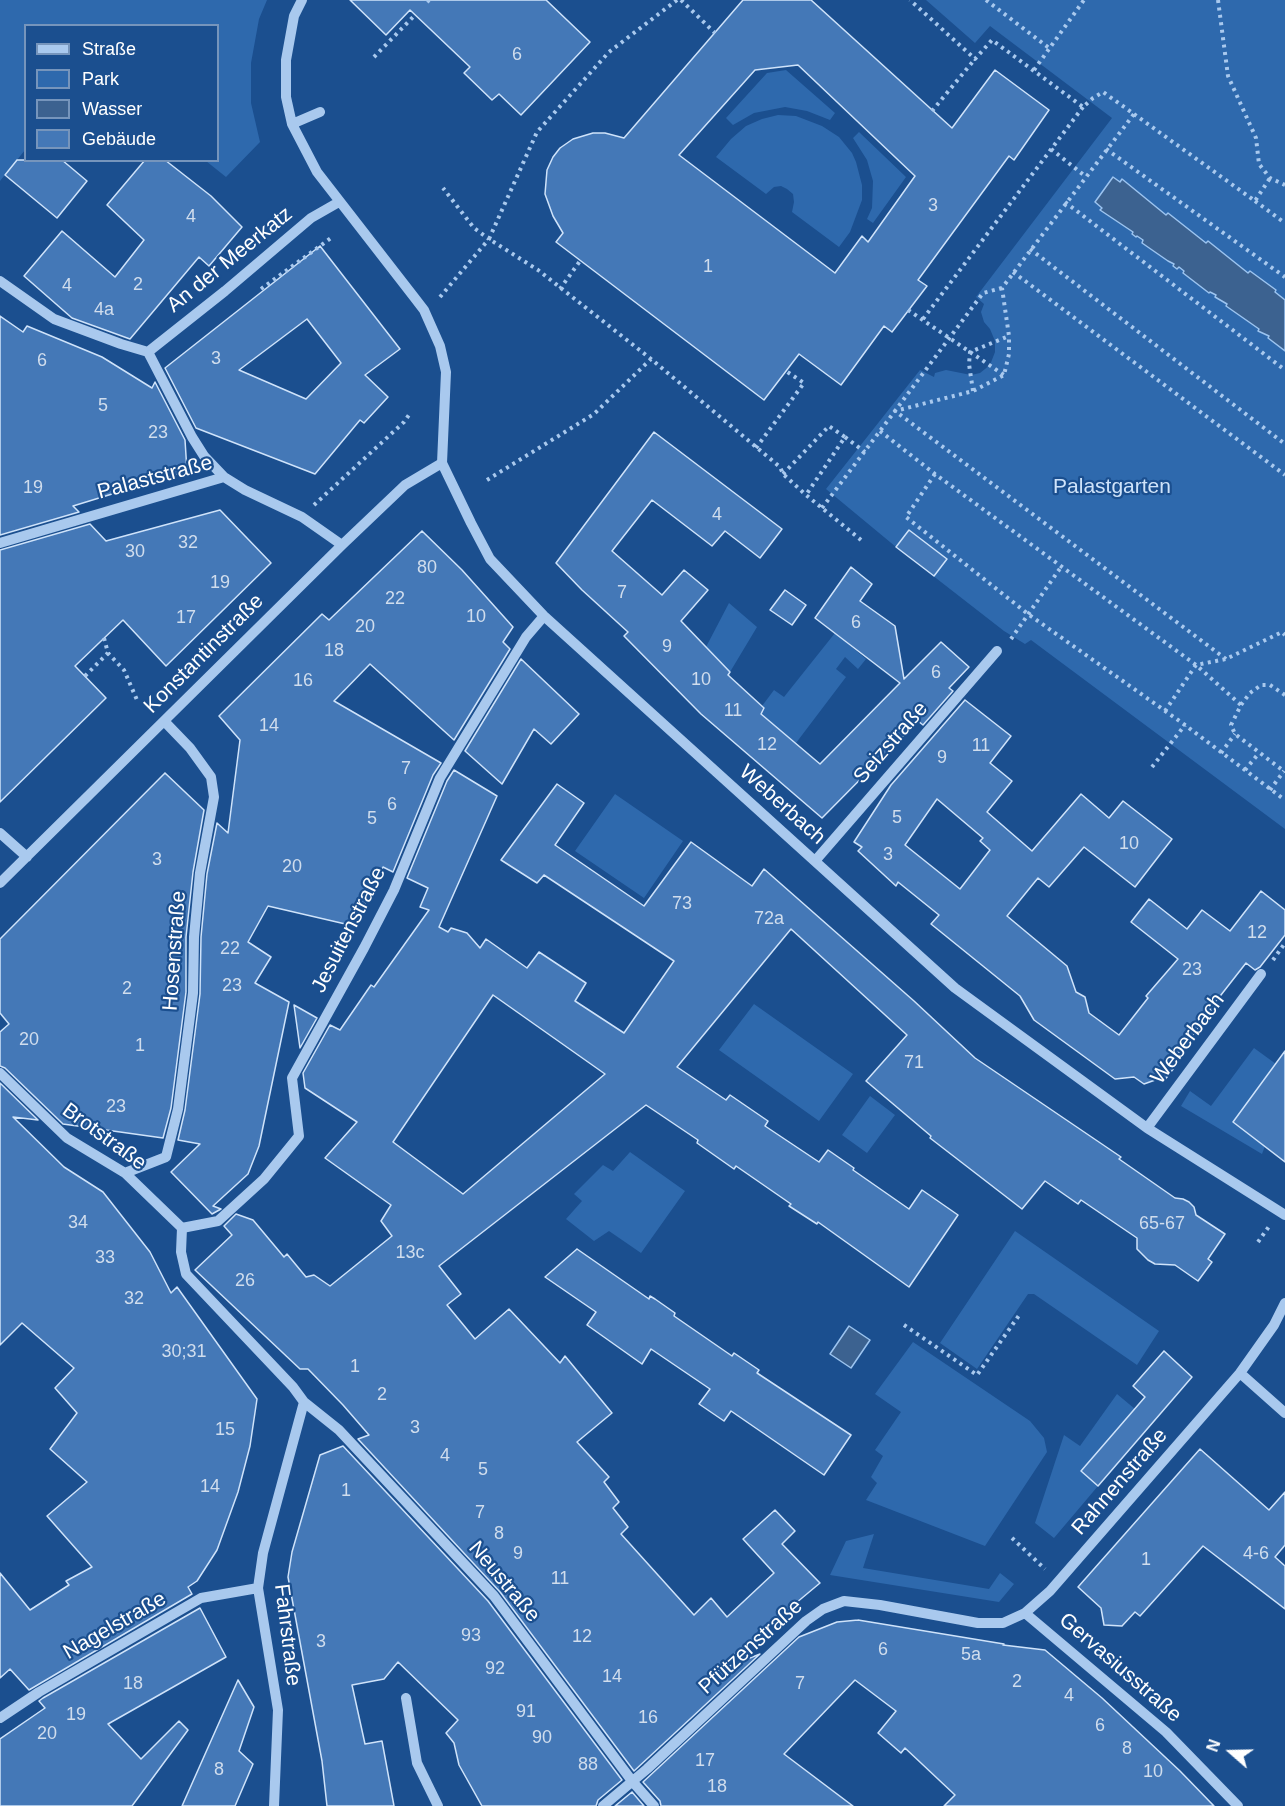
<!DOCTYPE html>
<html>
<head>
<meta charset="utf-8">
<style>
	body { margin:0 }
	#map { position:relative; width:1285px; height:1806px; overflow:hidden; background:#1b4f8f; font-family:Arial,sans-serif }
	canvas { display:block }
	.legend { position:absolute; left:24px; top:24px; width:195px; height:138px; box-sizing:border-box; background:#1b4f8f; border:2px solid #7695bc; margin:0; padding:8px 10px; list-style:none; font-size:18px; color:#fff }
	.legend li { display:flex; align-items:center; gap:12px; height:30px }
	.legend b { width:30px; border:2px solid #7695bc }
	.north { position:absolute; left:1201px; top:1722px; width:60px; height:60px; -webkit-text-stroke:4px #1b4f8f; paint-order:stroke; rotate:290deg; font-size:16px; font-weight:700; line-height:24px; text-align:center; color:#fff }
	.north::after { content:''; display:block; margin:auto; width:21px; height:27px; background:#fff; clip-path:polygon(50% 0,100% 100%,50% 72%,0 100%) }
</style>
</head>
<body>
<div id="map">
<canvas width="1285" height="1806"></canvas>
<ul class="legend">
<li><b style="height:8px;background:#a9c9ee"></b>Straße</li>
<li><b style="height:16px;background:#2e69ad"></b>Park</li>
<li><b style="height:16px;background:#3c6290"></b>Wasser</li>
<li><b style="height:16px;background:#4478b7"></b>Gebäude</li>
</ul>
<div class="north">N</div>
</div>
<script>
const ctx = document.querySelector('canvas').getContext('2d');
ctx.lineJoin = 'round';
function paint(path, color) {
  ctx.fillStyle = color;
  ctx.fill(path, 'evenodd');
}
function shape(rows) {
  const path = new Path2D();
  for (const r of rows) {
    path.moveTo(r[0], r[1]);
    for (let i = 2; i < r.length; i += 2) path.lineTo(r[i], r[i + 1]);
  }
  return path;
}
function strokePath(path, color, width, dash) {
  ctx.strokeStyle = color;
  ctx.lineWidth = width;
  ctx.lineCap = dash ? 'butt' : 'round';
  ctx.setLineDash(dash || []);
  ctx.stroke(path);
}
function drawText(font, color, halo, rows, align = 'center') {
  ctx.font = font + ' Arial,sans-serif';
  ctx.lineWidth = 4.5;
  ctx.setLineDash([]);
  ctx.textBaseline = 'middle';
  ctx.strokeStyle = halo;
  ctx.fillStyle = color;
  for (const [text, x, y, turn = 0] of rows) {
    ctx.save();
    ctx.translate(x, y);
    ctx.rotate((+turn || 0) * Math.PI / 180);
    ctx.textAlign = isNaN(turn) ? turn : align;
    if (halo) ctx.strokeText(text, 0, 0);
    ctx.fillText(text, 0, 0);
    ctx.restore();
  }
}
paint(shape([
	[0,0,267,0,259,19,251,63,251,103,260,142,226,177,206,161,218,160,218,26,26,26,25,150,0,181],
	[926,0,1285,0,1285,829,1031,640,1025,644,1004,631,896,547,826,489,920,370,934,377,935,373,946,370,971,375,980,373,990,365,995,352,995,341,990,329,984,322,981,312,984,304,976,297,1112,118,990,26,975,43],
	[786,70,835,113,830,120,807,111,785,107,754,113,733,125,726,118,767,73],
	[778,115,796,116,822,126,839,137,852,153,856,162,862,185,862,200,850,232,839,247,792,212,794,202,793,194,787,189,781,186,774,187,766,194,716,157,731,139,746,126,762,119],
	[859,132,906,177,873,223,867,219,872,208,873,181,867,160,853,138],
	[729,603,757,627,730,672,706,647],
	[835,633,866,659,858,669,845,657,836,669,846,677,796,743,761,714,764,708,762,706,774,690,784,697],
	[615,794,683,841,644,898,575,851],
	[754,1004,853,1074,819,1121,719,1050],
	[1254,1048,1276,1064,1233,1122,1265,1146,1262,1154,1181,1106,1190,1091,1211,1106],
	[870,1096,895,1115,867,1153,842,1135],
	[630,1152,685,1191,641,1253,609,1231,594,1241,566,1219,582,1201,574,1194,603,1165,613,1171],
	[1015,1231,1159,1331,1137,1365,1034,1294,1028,1294,977,1369,940,1343],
	[913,1342,1030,1421,1044,1438,1047,1452,985,1546,866,1500,877,1483,871,1477,883,1456,875,1450,901,1412,875,1394],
	[1117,1394,1135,1409,1081,1471,1098,1486,1054,1538,1035,1523,1064,1435,1080,1446],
	[874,1534,863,1568,989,1589,1000,1573,1014,1584,999,1602,830,1575,846,1541]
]), '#2e69ad');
const water = shape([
	[1113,177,1120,182,1122,179,1166,215,1168,213,1206,243,1208,241,1248,273,1250,271,1276,290,1275,292,1285,300,1285,351,1268,338,1269,336,1258,331,1259,329,1226,306,1227,304,1215,297,1216,295,1210,292,1209,293,1183,273,1184,271,1179,267,1177,269,1173,266,1174,264,1168,261,1142,243,1143,240,1137,236,1136,237,1132,234,1133,232,1100,210,1102,208,1095,202,1113,177],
	[849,1326,870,1340,851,1368,830,1354,849,1326]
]);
paint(water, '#3c6290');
strokePath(water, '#9cc4f0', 1.5);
const building = shape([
	[350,0,546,0,590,42,521,115,499,94,492,100,464,73,470,67,410,10,386,35,350,0],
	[743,0,811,0,952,128,995,70,1049,110,1014,160,1009,156,918,280,927,286,892,332,884,326,841,385,799,354,764,400,556,242,563,233,553,216,545,194,547,170,553,157,560,148,573,139,593,133,605,133,624,138,743,0],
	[798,65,915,176,868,242,862,236,835,273,679,155,755,70,798,65],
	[17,160,62,160,87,181,57,218,5,175,17,160],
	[145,160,165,160,211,196,242,227,209,266,199,257,130,339,72,318,24,276,62,231,115,277,144,240,107,205,145,160],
	[320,246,400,349,365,375,388,397,364,423,360,420,315,474,196,428,165,368,320,246],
	[307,319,341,363,306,399,239,370,307,319],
	[0,316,23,332,27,326,102,357,152,388,155,382,185,440,187,471,73,506,79,512,0,535,0,316],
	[654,432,782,529,760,558,725,531,712,546,652,500,612,551,662,595,684,570,708,590,681,621,730,672,728,675,764,708,761,714,820,764,900,683,815,618,851,567,872,584,860,601,895,626,904,679,941,642,969,667,949,688,953,691,923,725,918,721,822,818,701,714,624,636,628,632,582,590,556,563,654,432],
	[220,510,271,563,166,666,123,620,75,666,106,698,0,802,0,550,90,524,106,541,220,510],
	[909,530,947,559,934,576,896,547,909,530],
	[422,531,462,570,513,627,503,642,510,649,454,740,370,664,334,701,441,763,433,775,393,872,383,867,354,926,268,906,248,942,271,957,255,983,289,1002,259,1146,248,1174,213,1206,221,1209,212,1214,171,1172,200,1144,178,1140,185,1110,200,994,201,937,207,874,217,823,228,833,240,740,219,716,322,614,329,620,422,531],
	[785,590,806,605,792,625,770,610,785,590],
	[521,659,579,714,551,744,534,729,502,784,465,751,521,659],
	[965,700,1011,736,990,763,1012,781,987,812,1032,851,1081,794,1109,818,1123,801,1172,839,1135,887,1084,847,1049,887,1038,878,1007,916,1067,966,1076,992,1085,997,1089,1013,1119,1035,1148,998,1146,996,1178,959,1131,922,1149,899,1187,929,1202,910,1230,931,1261,891,1285,910,1285,935,1260,967,1255,970,1246,963,1210,1009,1211,1010,1194,1034,1176,1056,1177,1064,1164,1081,1158,1079,1144,1084,1134,1077,1115,1079,1034,1020,1020,996,931,924,939,915,898,882,896,886,858,851,862,847,854,842,891,785,965,700],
	[937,799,983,838,980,841,990,850,960,889,905,845,937,799],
	[454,770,497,796,439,927,448,932,451,928,467,933,480,948,486,939,527,968,539,952,586,983,575,1001,624,1033,674,961,544,875,537,883,501,860,557,784,584,803,555,845,644,906,691,842,752,886,764,869,914,1001,975,1058,1121,1157,1119,1159,1175,1198,1183,1199,1189,1202,1194,1207,1196,1215,1225,1234,1208,1259,1212,1262,1198,1281,1175,1265,1155,1264,1148,1260,1137,1249,1137,1238,1081,1200,1078,1204,1045,1181,1022,1209,930,1138,931,1136,866,1081,907,1035,791,929,677,1067,726,1100,730,1095,768,1121,765,1126,819,1162,828,1150,854,1168,853,1170,909,1209,922,1190,958,1215,909,1287,818,1222,817,1224,789,1206,791,1204,736,1166,734,1169,697,1143,698,1140,646,1105,439,1266,461,1294,447,1305,475,1339,509,1309,560,1363,565,1356,612,1413,577,1442,609,1477,604,1482,619,1502,613,1508,628,1527,621,1534,694,1615,711,1598,727,1617,774,1573,743,1539,775,1510,795,1531,782,1544,820,1583,712,1673,760,1654,634,1771,500,1592,358,1439,369,1435,343,1405,308,1369,300,1369,195,1270,232,1235,224,1226,236,1214,253,1220,284,1257,287,1254,306,1277,314,1275,330,1286,392,1236,381,1221,391,1205,325,1158,357,1122,305,1088,303,1073,330,1025,340,1030,371,985,374,987,429,910,420,907,428,888,407,878,447,781,454,770],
	[493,995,605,1074,463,1194,393,1142,493,995],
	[165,773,204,810,193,872,186,937,186,992,171,1108,163,1138,63,1124,5,1068,0,1066,0,1032,9,1024,0,1013,0,939,165,773],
	[294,1005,317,1018,300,1048,294,1005],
	[1285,1051,1285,1162,1233,1122,1285,1051],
	[0,1083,38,1120,13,1117,64,1167,103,1192,150,1252,171,1293,177,1287,257,1399,250,1446,238,1492,217,1550,197,1581,188,1587,192,1594,29,1690,10,1669,0,1678,0,1573,30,1610,69,1585,66,1581,92,1567,47,1516,87,1482,50,1449,77,1413,55,1388,74,1368,22,1323,0,1345,0,1083],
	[577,1249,649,1299,650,1296,655,1299,675,1313,674,1316,732,1356,734,1353,759,1370,757,1373,851,1435,824,1475,731,1411,724,1421,699,1404,710,1389,651,1349,642,1364,587,1325,596,1312,545,1277,577,1249],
	[1164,1351,1192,1377,1098,1486,1081,1471,1145,1397,1133,1386,1164,1351],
	[343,1446,488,1601,622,1780,598,1800,596,1806,482,1806,459,1765,454,1743,446,1733,458,1720,398,1662,384,1679,352,1685,365,1744,382,1741,394,1806,327,1806,322,1761,288,1577,292,1552,320,1455,343,1446],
	[1200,1449,1269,1510,1285,1492,1285,1545,1275,1557,1285,1566,1285,1609,1203,1546,1140,1616,1135,1612,1122,1626,1104,1625,1101,1608,1078,1587,1200,1449],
	[200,1608,226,1657,108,1724,141,1759,179,1721,188,1730,132,1806,0,1806,0,1739,45,1708,39,1701,43,1698,200,1608],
	[858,1620,1004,1644,1003,1645,1045,1650,1102,1698,1180,1771,1214,1806,944,1806,955,1795,905,1748,901,1753,878,1733,896,1711,855,1680,784,1754,853,1806,661,1806,660,1801,643,1782,799,1637,837,1622,858,1620],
	[238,1680,254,1707,239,1751,253,1764,235,1806,182,1806,238,1680],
	[632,1792,644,1806,615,1806,632,1792]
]);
paint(building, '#4478b7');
strokePath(building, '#cfe3fa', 1.5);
strokePath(shape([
	[677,0,609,52,537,132,489,239,538,270,651,359,780,467,783,474,806,495,861,540],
	[681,0,715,33],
	[986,0,1049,48],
	[1218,0,1228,76,1256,138,1259,164,1270,178,1285,185],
	[427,2,429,0],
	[374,57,415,15],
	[1034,70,1084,0],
	[932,111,975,59],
	[1134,114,1255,201,1270,178],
	[1051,149,1085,176],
	[1106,149,1285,277],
	[1255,201,1285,223],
	[1065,202,1285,370],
	[1030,249,1285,444],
	[1013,272,1285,475],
	[1002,288,983,293,895,411,1226,659],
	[261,289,331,238],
	[560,289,580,261],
	[440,297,489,239,474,228,443,188],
	[908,310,1004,375],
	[923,319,1083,107],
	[973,391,969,364,970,352,1009,336],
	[880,431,935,474,1196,665,1241,705],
	[845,437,865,452],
	[756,448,804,383,786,371],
	[783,474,829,426,845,437,806,495],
	[935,474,906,517,1028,614,1185,725,1285,800],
	[487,480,594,414,651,359],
	[314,505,404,422,411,412],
	[822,508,895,411,973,391,1004,375,1009,354,1009,336,1002,288,1134,114,1103,92,1093,98,1083,107,992,40,975,59,910,0],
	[104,638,108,653,124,670,137,700],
	[1011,639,1061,567],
	[85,676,108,653],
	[1285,695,1270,685,1261,685,1250,693,1241,705,1231,725,1235,734,1285,772],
	[1165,711,1196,665,1226,659,1282,632,1285,635],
	[1221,753,1235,734],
	[1152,767,1185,725],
	[1245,770,1259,753],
	[1270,790,1284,771],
	[1273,960,1285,943],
	[1258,1242,1270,1225],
	[904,1325,977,1375,1020,1314],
	[1012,1538,1045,1569]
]), '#a9c9ee', 4, [3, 4.5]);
strokePath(shape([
	[302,0,294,16,286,60,286,97,292,124,317,172,414,297,424,310,440,346,446,372,442,463,471,523,490,559,544,616,955,988,1147,1128,1285,1215],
	[292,124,320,112],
	[0,281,54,319,121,344,148,352],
	[148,352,192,437,204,456,224,477,245,490,302,517,342,545],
	[148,352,225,291,311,218,339,202],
	[0,543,224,477],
	[0,833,27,857],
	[815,861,997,651],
	[0,883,342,545,405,485,442,463],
	[0,1073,67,1138,125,1173,182,1228,181,1252,186,1274,293,1387,304,1402,339,1430,494,1596,632,1781,654,1806],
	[1147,1128,1261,974],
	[125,1173,166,1157,178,1109,193,993,194,937,200,873,214,797,211,777,190,748,164,721],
	[182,1228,218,1221,264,1179,299,1136,292,1078,364,948,394,890,440,778,526,637,544,616],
	[1240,1373,1285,1413],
	[1025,1613,1166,1732,1238,1806],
	[406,1698,417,1763,438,1806],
	[0,1718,39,1692,201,1598,258,1588],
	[274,1806,278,1710,258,1588,263,1553,304,1402],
	[603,1806,647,1769,806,1621,823,1609,844,1601,880,1605,978,1623,1003,1623,1025,1613,1050,1591,1240,1373,1274,1325,1285,1303]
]), '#a9c9ee', 10);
drawText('18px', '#d0dded', null, [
	["6",517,55],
	["3",933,206],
	["4",191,217],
	["1",708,267],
	["2",138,285],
	["4",67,286],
	["4a",104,310],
	["3",216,359],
	["6",42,361],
	["5",103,406],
	["23",158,433],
	["19",33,488],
	["4",717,515],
	["32",188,543],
	["30",135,552],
	["80",427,568],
	["19",220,583],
	["7",622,593],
	["22",395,599],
	["10",476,617],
	["17",186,618],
	["6",856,623],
	["20",365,627],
	["9",667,647],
	["18",334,651],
	["6",936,673],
	["10",701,680],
	["16",303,681],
	["11",733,711],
	["14",269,726],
	["12",767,745],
	["11",981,746],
	["9",942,758],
	["7",406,769],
	["6",392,805],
	["5",897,818],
	["5",372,819],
	["10",1129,844],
	["3",888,855],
	["3",157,860],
	["20",292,867],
	["73",682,904],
	["72a",769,919],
	["12",1257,933],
	["22",230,949],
	["23",1192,970],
	["23",232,986],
	["2",127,989],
	["20",29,1040],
	["1",140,1046],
	["71",914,1063],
	["23",116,1107],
	["34",78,1223],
	["65-67",1162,1224],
	["13c",410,1253],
	["33",105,1258],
	["26",245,1281],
	["32",134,1299],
	["30;31",184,1352],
	["1",355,1367],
	["2",382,1395],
	["3",415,1428],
	["15",225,1430],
	["4",445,1456],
	["5",483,1470],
	["14",210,1487],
	["1",346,1491],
	["7",480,1513],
	["8",499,1534],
	["9",518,1554],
	["4-6",1256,1554],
	["1",1146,1560],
	["11",560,1579],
	["93",471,1636],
	["12",582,1637],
	["3",321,1642],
	["6",883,1650],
	["5a",971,1655],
	["92",495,1669],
	["14",612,1677],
	["2",1017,1682],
	["18",133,1684],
	["7",800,1684],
	["4",1069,1696],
	["91",526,1712],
	["19",76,1715],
	["16",648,1718],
	["6",1100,1726],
	["20",47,1734],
	["90",542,1738],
	["8",1127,1749],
	["17",705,1761],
	["88",588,1765],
	["8",219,1770],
	["10",1153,1772],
	["18",717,1787]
]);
drawText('21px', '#fff', '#1b4f8f', [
	["An der Meerkatz",230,260,-39],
	["Palaststraße",155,478,-15],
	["Konstantinstraße",204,654,-45],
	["Seizstraße",891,743,-49],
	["Weberbach",782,805,42],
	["Jesuitenstraße",349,930,-63],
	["Hosenstraße",175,951,-86],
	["Weberbach",1188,1039,-53],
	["Brotstraße",104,1137,36],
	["Rahnenstraße",1120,1482,-49],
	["Neustraße",504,1582,50],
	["Nagelstraße",115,1626,-30],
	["Fahrstraße",287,1635,83],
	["Pfützenstraße",751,1647,-42],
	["Gervasiusstraße",1120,1668,41]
]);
drawText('21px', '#cfe3fa', '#1b4f8f', [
	["Palastgarten",1112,487]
]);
</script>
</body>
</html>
